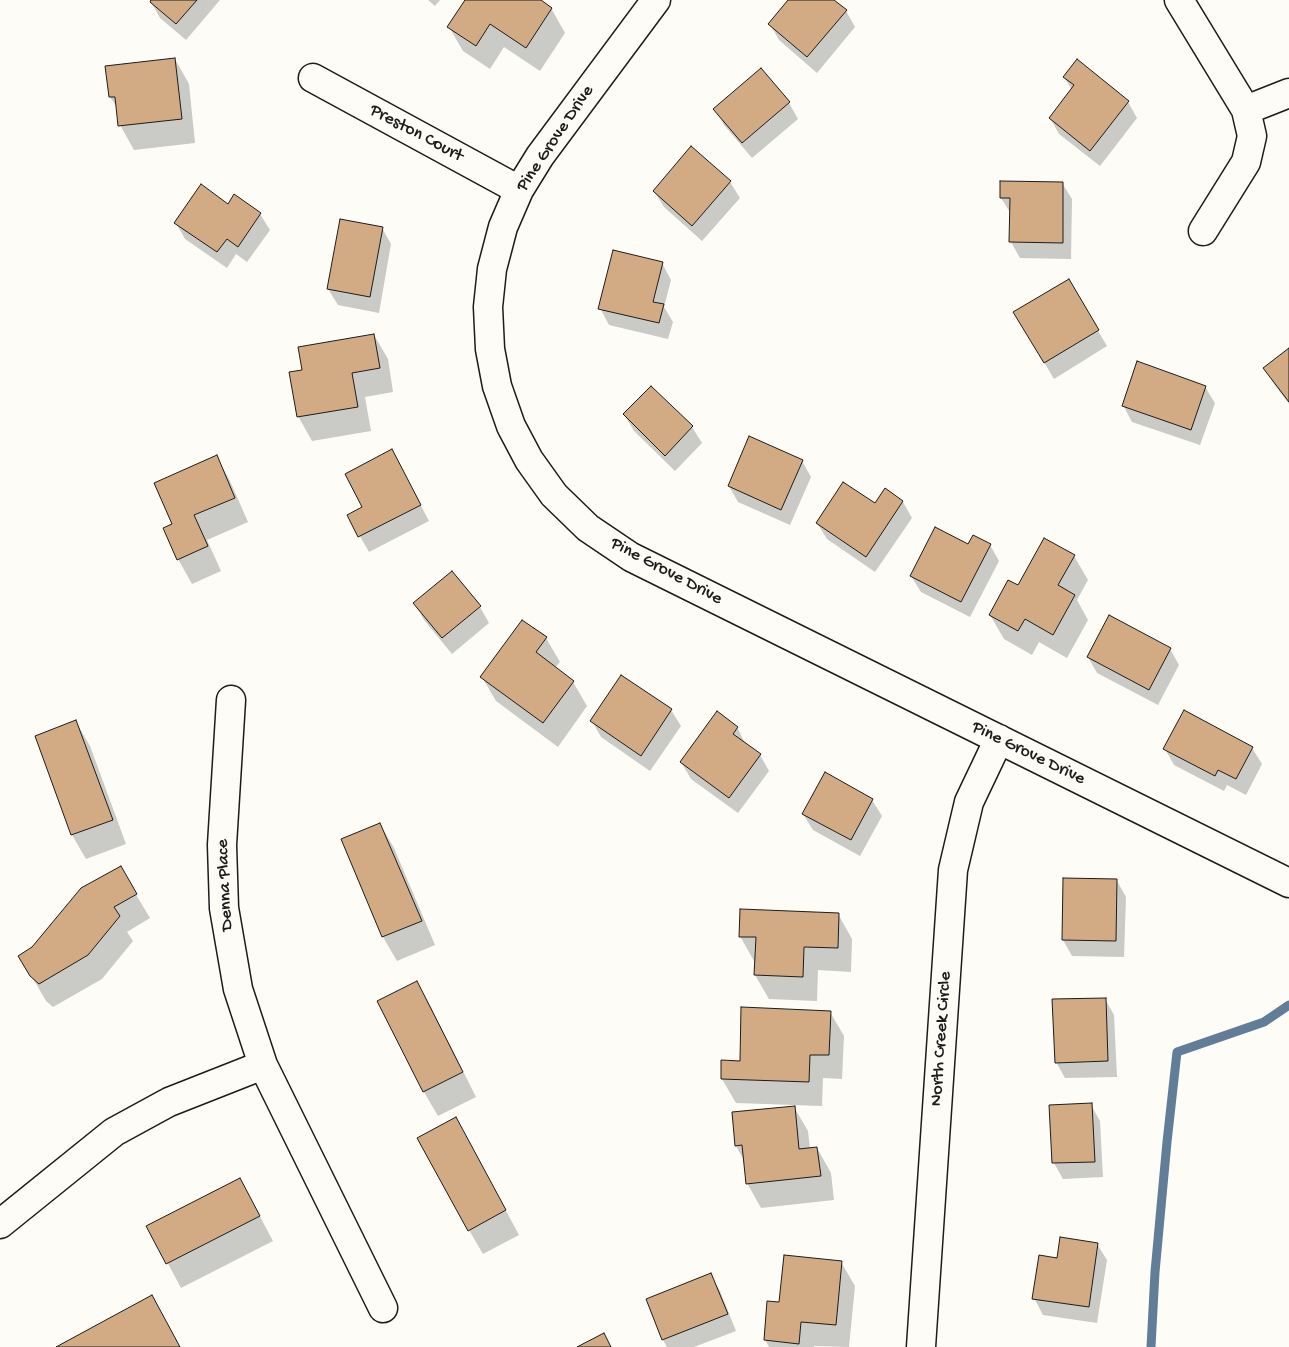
<!DOCTYPE html>
<html>
<head>
<meta charset="utf-8">
<style>
	body { margin:0 }
	canvas { display:block; background:#fdfcf7 }
</style>
</head>
<body>
<canvas width="1289" height="1347"></canvas>
<script>
const ctx = document.querySelector('canvas').getContext('2d');
ctx.lineJoin = 'round';
function paint(path, color) {
  ctx.fillStyle = color;
  ctx.fill(path, 'evenodd');
}
function shape(rows) {
  const path = new Path2D();
  for (const r of rows) {
    path.moveTo(r[0], r[1]);
    for (let i = 2; i < r.length; i += 2) path.lineTo(r[i], r[i + 1]);
  }
  return path;
}
function strokePath(path, color, width, dash) {
  ctx.strokeStyle = color;
  ctx.lineWidth = width;
  ctx.lineCap = dash ? 'butt' : 'round';
  ctx.setLineDash(dash || []);
  ctx.stroke(path);
}
function drawText(font, color, halo, rows, align = 'center') {
  ctx.font = font + ' "Gochi Hand",sans-serif';
  ctx.lineWidth = 5;
  ctx.setLineDash([]);
  ctx.textBaseline = 'middle';
  ctx.strokeStyle = halo;
  ctx.fillStyle = color;
  for (const [text, x, y, turn = 0] of rows) {
    ctx.save();
    ctx.translate(x, y);
    ctx.rotate((+turn || 0) * Math.PI / 180);
    ctx.textAlign = isNaN(turn) ? turn : align;
    if (halo) ctx.strokeText(text, 0, 0);
    ctx.fillText(text, 0, 0);
    ctx.restore();
  }
}
paint(shape([
	[153,0,220,0,186,40,160,18,151,2],
	[428,0,440,0,435,6],
	[467,0,538,0,551,8,565,33,540,71,504,47,490,69,463,51,449,27],
	[790,0,833,0,846,11,855,27,817,73,779,40,770,24],
	[175,59,189,84,195,143,134,150,120,125,118,109,110,97],
	[1064,77,1128,102,1137,118,1100,166,1059,134,1050,118,1072,90],
	[789,103,798,119,752,158,724,125,715,109],
	[730,182,740,198,702,241,664,207,654,191],
	[1062,183,1072,199,1071,259,1020,258,1011,242,1011,214,1001,198],
	[235,196,260,214,270,230,247,262,236,254,227,268,185,239,176,223,229,205],
	[382,228,391,244,379,313,338,305,328,289],
	[662,263,671,280,664,307,673,322,668,339,609,325,600,308],
	[1068,281,1107,346,1054,379,1015,313],
	[374,335,388,359,393,392,365,397,371,431,312,441,298,416,303,371],
	[1289,350,1289,404,1274,384,1265,368],
	[651,387,692,427,702,443,675,471,634,431,624,414],
	[1205,387,1215,403,1200,445,1132,422,1123,405],
	[392,451,429,521,369,552,348,515,364,507],
	[217,457,230,481,248,522,207,540,221,571,192,584,178,559,174,525],
	[802,461,811,477,790,525,738,502,729,486],
	[903,502,912,518,875,572,827,539,817,523,875,505],
	[990,545,999,561,970,617,921,592,911,576,968,546],
	[1074,556,1088,580,1077,600,1088,620,1067,658,1039,642,1032,655,1004,639,990,615,1018,587],
	[452,573,480,607,489,623,452,654,424,620,415,604],
	[546,638,560,662,555,668,573,682,587,706,558,747,496,701,482,677],
	[1170,649,1179,665,1158,705,1097,673,1088,657],
	[622,677,671,710,681,726,650,771,601,737,592,721],
	[76,722,90,746,126,844,86,859,72,835,36,736],
	[737,727,746,745,760,755,769,771,738,813,691,779,681,762],
	[1252,748,1262,764,1246,795,1227,785,1224,791,1174,765,1165,749],
	[872,800,882,816,860,856,813,830,803,814],
	[380,824,394,848,435,945,397,961,383,937,342,840],
	[120,868,150,918,127,932,133,941,102,979,53,1007,46,1001,20,956,33,948],
	[1117,881,1126,897,1124,957,1072,956,1063,940],
	[838,914,852,939,851,972,818,970,817,1001,769,999,755,975,756,961,754,961,740,936],
	[417,983,431,1007,476,1097,438,1116,424,1092,379,1002],
	[1105,999,1114,1015,1117,1077,1065,1078,1056,1062],
	[830,1012,844,1036,842,1079,823,1078,822,1106,736,1103,722,1079,741,1062],
	[1091,1105,1100,1121,1103,1177,1063,1179,1054,1163,1051,1107],
	[794,1107,808,1131,810,1149,817,1148,831,1173,834,1200,761,1208,747,1183,745,1162,736,1146,733,1113],
	[469,1142,519,1235,483,1254,469,1230],
	[240,1179,273,1241,181,1288,148,1226],
	[1097,1244,1107,1260,1097,1323,1043,1315,1034,1298,1058,1260],
	[841,1262,855,1286,849,1347,814,1346,814,1347,769,1347,765,1340,780,1304],
	[711,1275,720,1291,736,1331,694,1347,667,1347,663,1340]
]), '#0003');
strokePath(shape([
	[1151,1347,1155,1272,1167,1142,1177,1052,1264,1022,1289,1005]
]), '#627d98', 9);
const building = shape([
	[151,0,197,0,176,24,150,2,151,0],
	[465,0,541,0,552,8,526,48,490,24,476,46,447,27,465,0],
	[788,0,834,0,847,10,807,57,768,24,788,0],
	[175,58,182,119,118,126,115,97,109,97,105,66,175,58],
	[1077,59,1129,101,1090,151,1049,118,1074,85,1063,77,1077,59],
	[761,68,790,102,742,143,713,109,761,68],
	[691,146,731,181,692,226,653,191,691,146],
	[1000,181,1063,182,1063,243,1009,242,1010,198,1000,198,1000,181],
	[201,184,228,204,234,194,261,213,238,247,227,239,217,252,174,223,201,184],
	[340,219,383,227,370,297,327,289,340,219],
	[613,250,663,262,653,302,664,304,659,323,598,309,613,250],
	[1069,279,1099,330,1044,363,1013,312,1069,279],
	[374,334,380,368,352,373,358,407,297,417,289,372,302,370,298,347,374,334],
	[1289,348,1289,402,1263,368,1289,348],
	[1137,361,1206,386,1191,430,1122,406,1137,361],
	[651,386,693,426,665,456,623,414,651,386],
	[749,436,803,460,781,510,728,486,749,436],
	[392,449,421,505,358,537,347,515,362,507,345,474,392,449],
	[217,455,235,498,194,515,208,546,177,560,163,528,172,524,154,483,217,455],
	[843,482,875,503,885,488,903,501,866,557,816,523,843,482],
	[935,527,968,544,973,535,991,544,961,602,910,576,935,527],
	[1044,538,1075,555,1058,585,1075,595,1053,635,1025,619,1018,631,989,615,1008,580,1018,585,1044,538],
	[452,571,481,606,442,638,413,603,452,571],
	[1109,615,1171,648,1149,690,1087,657,1109,615],
	[522,620,547,637,536,652,574,681,543,723,480,677,522,620],
	[621,675,672,709,641,756,590,721,621,675],
	[1184,710,1253,747,1236,779,1218,770,1215,776,1163,749,1184,710],
	[717,711,738,727,733,734,761,754,729,798,680,762,717,711],
	[76,720,113,820,71,835,35,736,76,720],
	[825,772,873,799,851,840,802,814,825,772],
	[380,823,422,921,382,937,341,839,380,823],
	[121,866,137,894,114,907,120,916,88,955,39,984,30,976,18,956,32,947,81,888,121,866],
	[1063,878,1117,879,1116,941,1062,940,1063,878],
	[740,909,839,913,838,948,804,947,803,977,754,975,756,937,739,937,740,909],
	[417,981,463,1072,423,1092,377,1001,417,981],
	[1106,998,1108,1061,1055,1063,1052,999,1106,998],
	[741,1007,831,1011,829,1055,810,1055,809,1082,721,1079,721,1060,740,1061,741,1007],
	[1092,1103,1095,1162,1052,1163,1049,1105,1092,1103],
	[795,1106,799,1149,817,1147,821,1176,746,1184,742,1145,735,1146,732,1112,795,1106],
	[456,1117,506,1210,468,1231,417,1138,456,1117],
	[240,1178,260,1216,166,1264,146,1226,240,1178],
	[1060,1237,1098,1243,1089,1307,1032,1299,1039,1255,1057,1258,1060,1237],
	[784,1255,842,1261,836,1325,801,1322,799,1344,764,1340,767,1301,779,1302,784,1255],
	[711,1273,728,1314,662,1340,646,1299,711,1273],
	[152,1295,180,1347,56,1347,152,1295],
	[604,1333,611,1347,577,1347,604,1333]
]);
paint(building, '#d2ab84');
strokePath(building, '#1c1c1c', 1);
const minor = shape([
	[656,0,540,156,519,190,503,227,492,269,488,307,490,349,497,386,511,426,529,460,554,495,588,528,631,557,1289,883],
	[1179,0,1246,110,1252,136,1246,162,1203,231],
	[313,78,519,190],
	[1246,110,1289,93],
	[231,700,222,845,224,908,238,989,263,1065,383,1308],
	[0,1224,114,1132,169,1102,263,1065],
	[921,1347,953,870,969,802,999,739]
]);
strokePath(minor, '#1c1c1c', 31);
strokePath(minor, '#fdfcf7', 28);
drawText('18px', '#1c1c1c', '#fdfcf7', [
	["Preston Court",416,134,28],
	["Pine Grove Drive",556,139,-56],
	["Pine Grove Drive",666,572,28],
	["Pine Grove Drive",1028,754,26],
	["Denna Place",226,885,-93],
	["North Creek Circle",942,1039,-86]
]);
</script>
</body>
</html>
